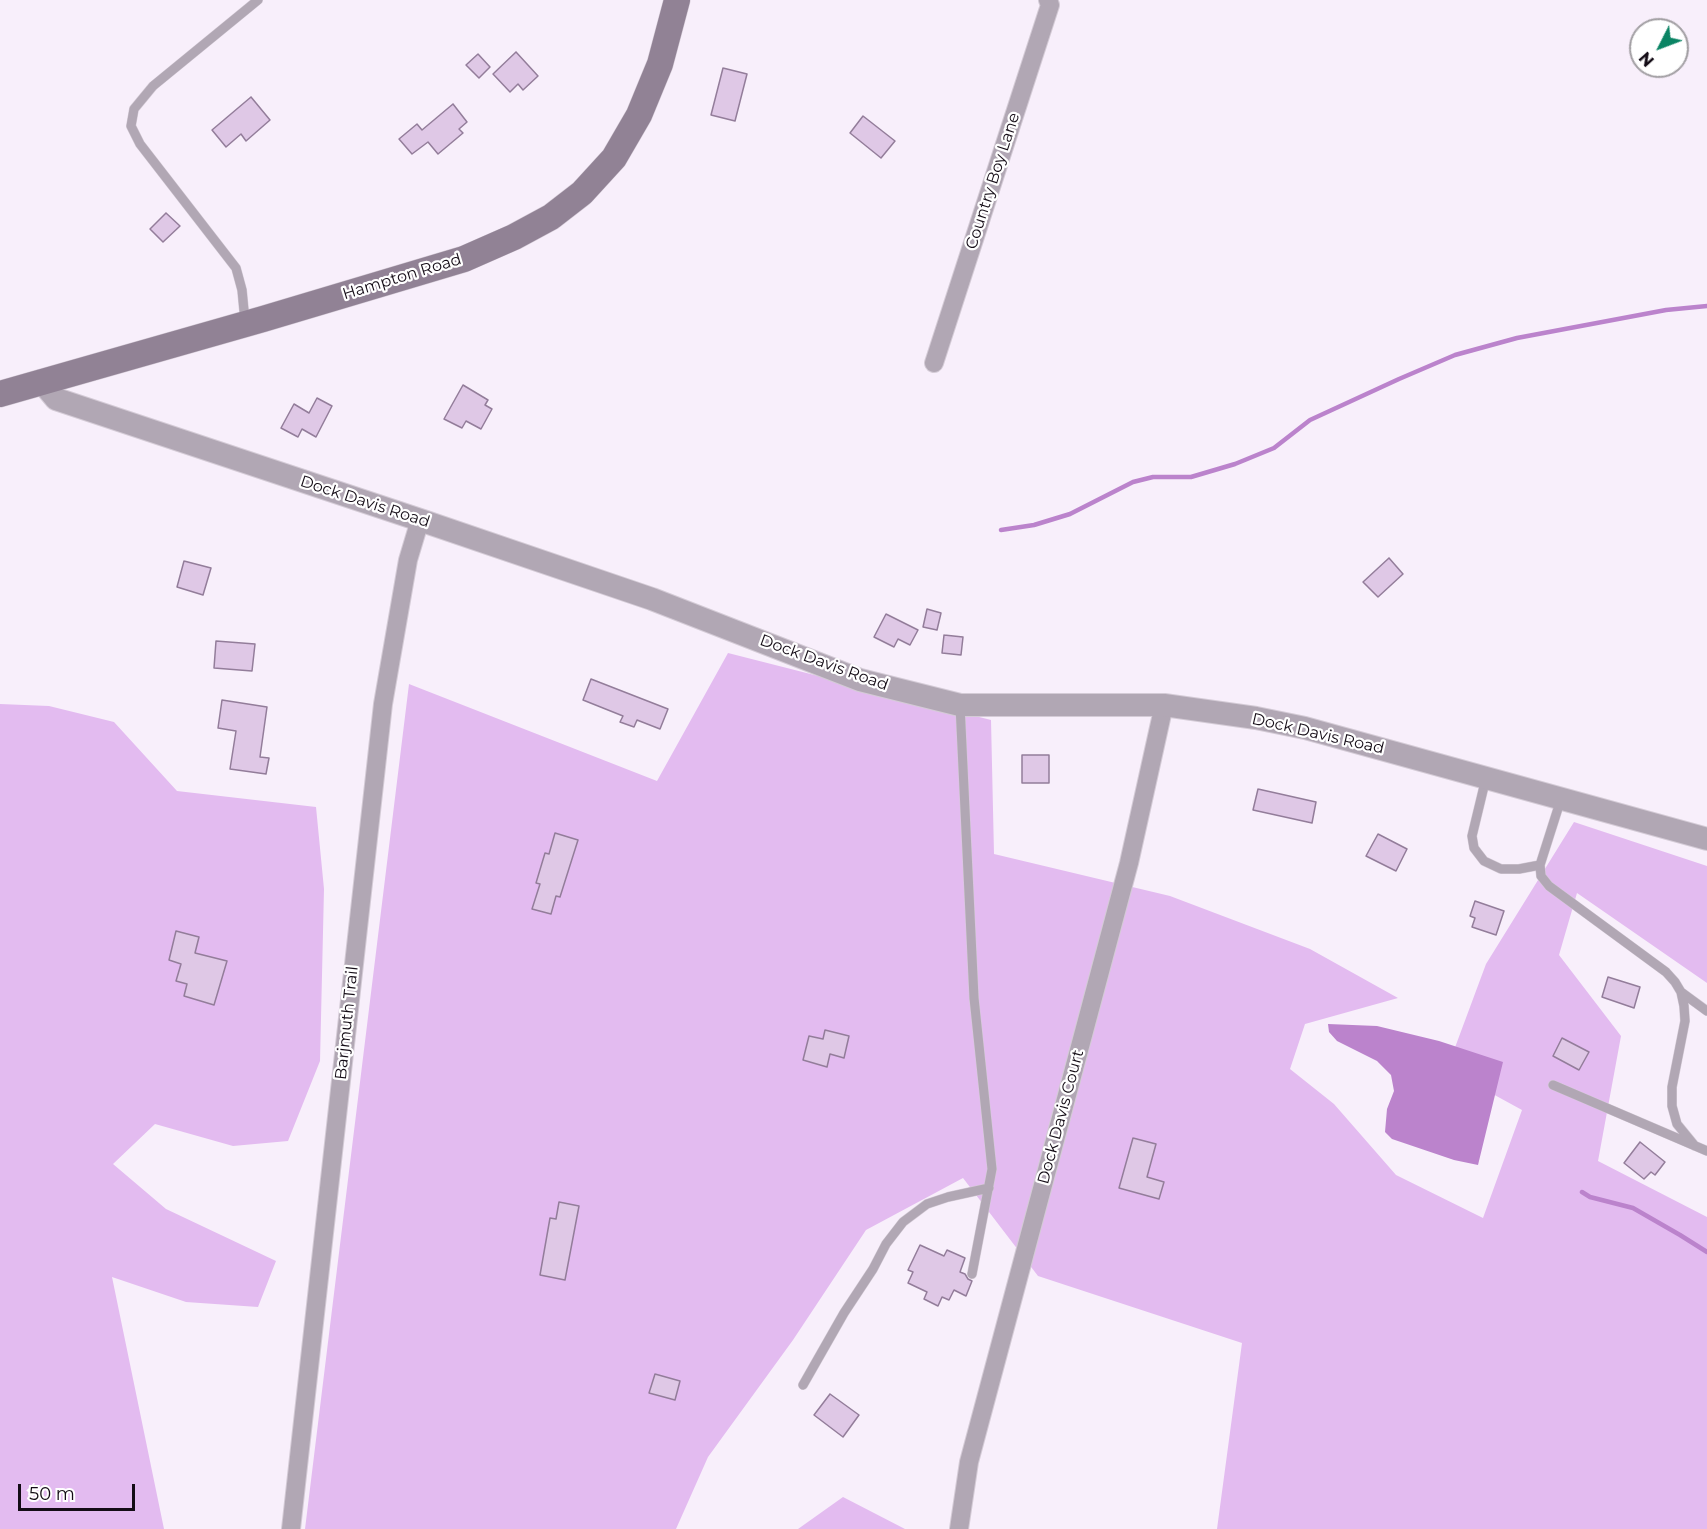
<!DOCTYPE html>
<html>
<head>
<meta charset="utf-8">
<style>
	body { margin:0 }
	#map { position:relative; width:1707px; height:1529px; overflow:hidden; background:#f8effb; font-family:Montserrat,sans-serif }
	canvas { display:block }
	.north { position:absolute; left:1629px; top:18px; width:60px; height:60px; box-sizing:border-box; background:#fff; border:2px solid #a19ea2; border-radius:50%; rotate:228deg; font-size:16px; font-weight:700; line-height:24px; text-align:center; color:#140c16 }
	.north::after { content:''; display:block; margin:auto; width:21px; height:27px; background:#0a8464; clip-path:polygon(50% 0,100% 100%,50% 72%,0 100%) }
	.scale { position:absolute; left:18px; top:1484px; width:117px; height:27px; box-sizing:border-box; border:3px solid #140c16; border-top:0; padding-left:8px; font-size:18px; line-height:21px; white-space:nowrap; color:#140c16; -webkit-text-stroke:4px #fff; paint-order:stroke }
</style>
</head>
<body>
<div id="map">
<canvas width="1707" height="1529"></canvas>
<div class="north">N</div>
<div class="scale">50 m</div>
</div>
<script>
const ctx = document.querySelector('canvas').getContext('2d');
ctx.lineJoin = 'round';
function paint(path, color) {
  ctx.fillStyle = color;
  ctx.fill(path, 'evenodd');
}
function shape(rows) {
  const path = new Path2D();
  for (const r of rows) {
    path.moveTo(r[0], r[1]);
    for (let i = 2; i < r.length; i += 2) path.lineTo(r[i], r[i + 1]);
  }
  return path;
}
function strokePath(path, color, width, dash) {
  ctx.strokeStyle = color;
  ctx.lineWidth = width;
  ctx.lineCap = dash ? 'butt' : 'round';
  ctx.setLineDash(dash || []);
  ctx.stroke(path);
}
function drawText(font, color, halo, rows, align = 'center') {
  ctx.font = font + ' Montserrat,sans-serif';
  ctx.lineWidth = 4.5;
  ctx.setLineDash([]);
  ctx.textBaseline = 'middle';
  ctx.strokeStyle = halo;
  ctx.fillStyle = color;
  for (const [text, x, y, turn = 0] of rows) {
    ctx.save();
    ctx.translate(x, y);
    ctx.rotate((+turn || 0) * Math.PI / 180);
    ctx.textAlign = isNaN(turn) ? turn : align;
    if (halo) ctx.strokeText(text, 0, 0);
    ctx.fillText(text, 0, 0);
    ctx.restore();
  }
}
paint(shape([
	[728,653,991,720,994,854,1170,896,1310,949,1398,998,1305,1024,1290,1069,1334,1104,1396,1175,1483,1218,1522,1110,1447,1069,1486,964,1574,822,1707,866,1707,983,1577,893,1559,955,1621,1036,1598,1161,1707,1217,1707,1529,1217,1529,1242,1343,1038,1276,963,1178,866,1230,793,1340,708,1457,676,1529,305,1529,409,684,657,781],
	[0,704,49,706,114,722,177,791,316,807,324,889,320,1061,288,1141,233,1146,155,1124,113,1164,166,1209,276,1261,258,1307,186,1302,112,1277,164,1529,0,1529],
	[843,1497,905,1529,798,1529]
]), '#e3bbf0');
paint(shape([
	[1328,1024,1377,1026,1439,1041,1503,1062,1478,1165,1454,1160,1392,1139,1385,1132,1387,1109,1394,1091,1391,1075,1377,1061,1337,1041,1329,1032]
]), '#bb83cc');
strokePath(shape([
	[1001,530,1034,525,1070,514,1133,482,1153,477,1191,477,1235,464,1274,448,1310,420,1399,379,1455,355,1517,338,1666,310,1707,306],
	[1582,1192,1590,1197,1633,1208,1680,1235,1707,1252]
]), '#bb83cc', 4.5);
const building = shape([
	[516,52,538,76,523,90,518,84,510,92,493,74,516,52],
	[478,54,490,67,479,78,466,65,478,54],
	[723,68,747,74,735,121,711,115,723,68],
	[251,97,270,120,246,141,241,134,226,147,212,130,251,97],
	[453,104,467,122,459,129,463,133,438,154,428,142,412,154,399,139,417,124,422,130,453,104],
	[863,116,895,141,881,158,850,133,863,116],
	[166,213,180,226,163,242,150,229,166,213],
	[463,385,488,400,485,405,492,409,481,429,466,421,462,428,444,419,463,385],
	[317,398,332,406,316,437,302,429,298,437,281,428,294,404,309,413,317,398],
	[1389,558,1403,574,1378,597,1363,582,1389,558],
	[184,561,211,568,203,595,177,587,184,561],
	[927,609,941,613,937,630,923,627,927,609],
	[886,614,918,630,910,645,898,639,894,647,874,637,886,614],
	[944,635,963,637,961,655,942,653,944,635],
	[216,641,255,644,252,671,214,668,216,641],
	[591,679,668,709,660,729,637,720,634,727,620,722,623,716,583,700,591,679],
	[222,700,267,707,260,757,269,758,266,774,230,769,236,731,218,728,222,700],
	[1022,755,1049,755,1049,783,1022,783,1022,755],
	[1258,789,1316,802,1312,823,1253,810,1258,789],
	[555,833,578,840,560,897,556,896,551,914,532,909,540,884,536,883,545,853,549,854,555,833],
	[1378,834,1407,849,1396,871,1366,856,1378,834],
	[1475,901,1504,911,1496,935,1472,927,1475,918,1470,916,1475,901],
	[176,931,199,937,195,953,227,961,214,1005,184,996,187,984,176,981,181,964,169,960,176,931],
	[1608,977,1640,987,1634,1008,1602,997,1608,977],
	[825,1030,849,1036,844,1058,830,1054,827,1067,803,1060,809,1036,823,1039,825,1030],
	[1562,1038,1589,1052,1579,1070,1553,1056,1562,1038],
	[1133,1138,1156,1144,1147,1177,1164,1182,1159,1199,1119,1188,1133,1138],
	[1640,1142,1665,1162,1655,1175,1651,1172,1644,1179,1624,1163,1640,1142],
	[559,1202,579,1206,565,1280,540,1275,550,1218,556,1219,559,1202],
	[920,1245,944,1256,947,1250,965,1258,960,1272,965,1274,968,1279,972,1281,966,1296,954,1290,949,1300,942,1297,938,1306,924,1299,927,1292,908,1283,913,1272,908,1270,920,1245],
	[655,1374,680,1381,675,1400,649,1393,655,1374],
	[830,1394,859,1415,843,1437,814,1415,830,1394]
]);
paint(building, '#dfc8e6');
strokePath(building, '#937d9a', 1.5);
const service = shape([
	[245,321,242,290,236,268,140,144,131,126,134,109,153,86,258,0],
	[960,705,974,998,992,1169,972,1274],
	[1486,778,1472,836,1474,848,1484,861,1501,869,1519,869,1540,865],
	[1561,799,1540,865,1541,876,1549,886,1666,972,1675,982,1681,992,1684,1006,1685,1021,1672,1087,1672,1106,1677,1124,1695,1146],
	[1681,992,1707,1011],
	[1553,1085,1707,1151],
	[803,1385,844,1313,873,1269,886,1244,903,1222,927,1204,948,1197,989,1188]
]);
const minor = shape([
	[934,363,1050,5,1048,0],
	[291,1529,383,704,408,560,420,520],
	[959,1529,969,1462,1129,863,1164,705]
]);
const tertiary = shape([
	[41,381,56,399,420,520,652,599,860,680,960,705,1164,705,1256,718,1305,728,1707,839]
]);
const secondary = shape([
	[0,394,263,319,464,259,514,237,551,217,582,193,614,158,639,115,660,64,677,0]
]);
strokePath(service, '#d4cbd6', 10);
strokePath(minor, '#d4cbd6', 20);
strokePath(tertiary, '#d4cbd6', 24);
strokePath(secondary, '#d4cbd6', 27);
strokePath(service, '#b1a7b4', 9);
strokePath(minor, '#b1a7b4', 18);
strokePath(tertiary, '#b1a7b4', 22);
strokePath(secondary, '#918295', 26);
drawText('16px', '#140c16', '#fff', [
	["Country Boy Lane",993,181,-72],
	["Hampton Road",402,277,-17],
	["Dock Davis Road",365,502,18],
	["Dock Davis Road",824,663,20],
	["Dock Davis Road",1318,734,13],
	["Barjmuth Trail",347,1023,-84],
	["Dock Davis Court",1061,1117,-75]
]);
</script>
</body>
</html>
